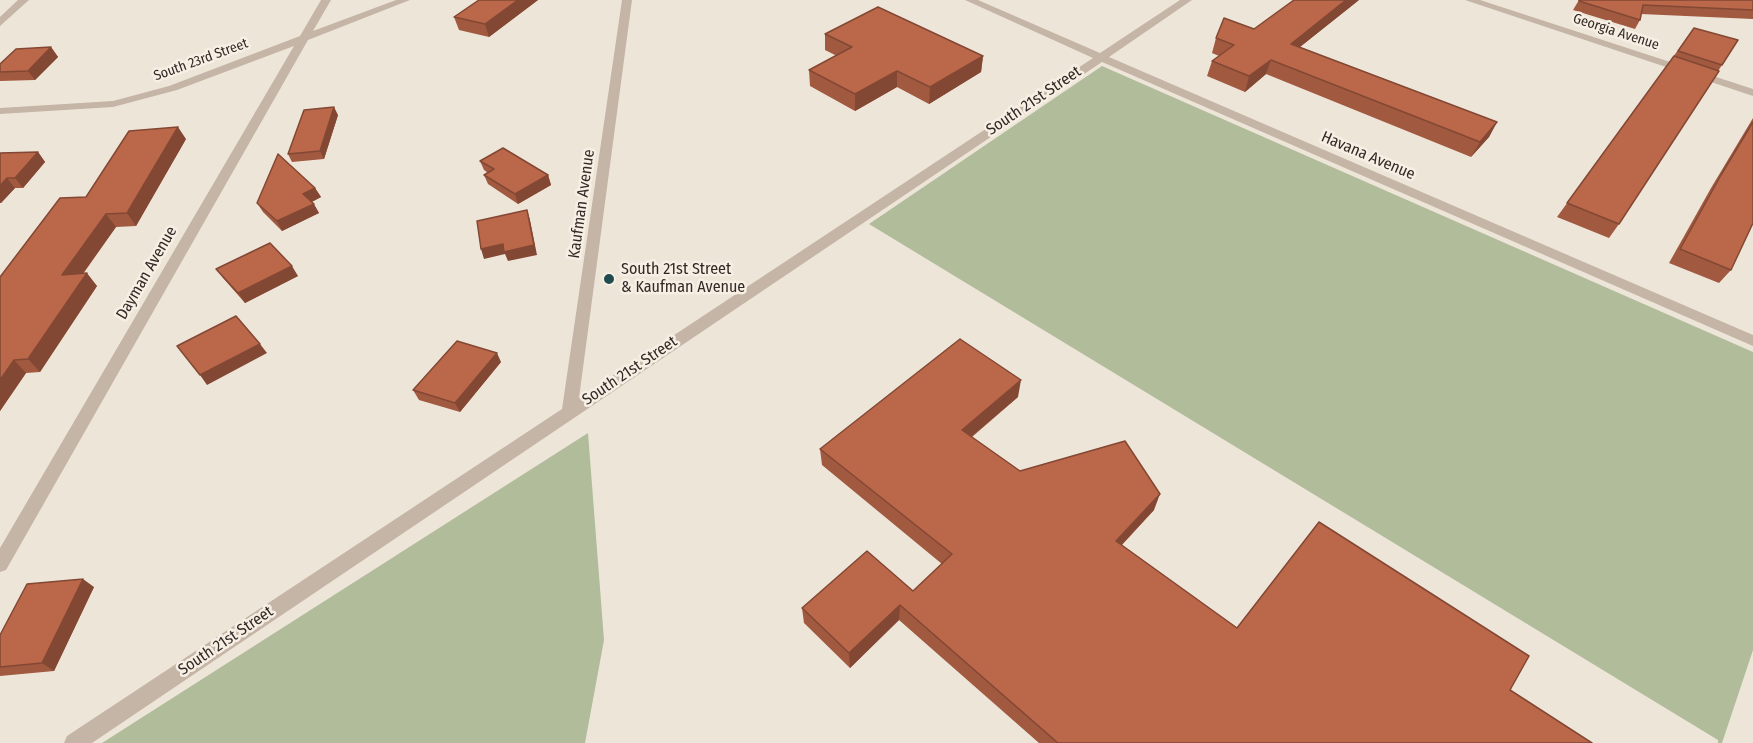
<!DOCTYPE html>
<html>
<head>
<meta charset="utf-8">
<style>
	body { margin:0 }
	canvas { display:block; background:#eee5d9 }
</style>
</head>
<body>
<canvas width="1753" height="743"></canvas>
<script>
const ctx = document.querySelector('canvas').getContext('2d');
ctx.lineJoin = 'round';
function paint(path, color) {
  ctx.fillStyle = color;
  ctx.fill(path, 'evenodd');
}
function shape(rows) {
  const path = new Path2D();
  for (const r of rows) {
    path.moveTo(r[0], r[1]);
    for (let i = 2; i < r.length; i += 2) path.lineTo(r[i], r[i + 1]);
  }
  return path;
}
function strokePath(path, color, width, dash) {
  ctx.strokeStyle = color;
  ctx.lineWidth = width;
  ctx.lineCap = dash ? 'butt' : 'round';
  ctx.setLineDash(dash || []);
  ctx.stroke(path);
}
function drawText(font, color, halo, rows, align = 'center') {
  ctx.font = font + ' "Fira Sans Condensed",sans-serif';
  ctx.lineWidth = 5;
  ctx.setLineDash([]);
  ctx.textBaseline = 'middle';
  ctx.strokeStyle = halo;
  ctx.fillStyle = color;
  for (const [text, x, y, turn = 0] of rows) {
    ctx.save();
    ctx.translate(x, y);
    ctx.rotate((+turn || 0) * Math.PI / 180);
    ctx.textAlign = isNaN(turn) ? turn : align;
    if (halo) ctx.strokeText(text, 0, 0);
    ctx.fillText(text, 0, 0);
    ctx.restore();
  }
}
paint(shape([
	[1102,66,1753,352,1753,650,1722,743,1718,743,1718,740,869,224],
	[588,433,604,640,585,743,102,743]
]), '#b0bc9a');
paint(shape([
	[18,0,29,0,0,26,0,17,18,0],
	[321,0,331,0,313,31,396,0,410,0,308,40,6,570,0,572,0,548,294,46,177,90,113,107,0,114,0,108,113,101,169,86,300,36,321,0],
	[622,0,632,0,579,398,1093,58,965,0,978,0,1100,53,1180,0,1192,0,1109,57,1753,335,1753,346,1102,62,92,743,64,743,67,736,562,409,622,0]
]), '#c5b5a6');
paint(shape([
	[1465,0,1480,0,1753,89,1753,96,1465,0]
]), '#c5b5a6');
paint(shape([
	[479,0,538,0,489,37,459,30,454,17],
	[1359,0,1300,47,1497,122,1489,137,1471,157,1266,74,1245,92,1207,76,1212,61,1219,56,1212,53,1216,38,1254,29],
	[1579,0,1753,0,1753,19,1641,14,1640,20,1635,29,1573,10],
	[1694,28,1722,65,1619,224,1609,238,1557,217],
	[825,34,983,56,981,72,929,104,897,87,855,111,810,86,809,70,837,56,825,50],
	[51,47,58,57,35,80,0,81,0,64],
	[338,115,324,159,292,162,288,154],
	[1753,118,1753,223,1731,270,1719,283,1669,263,1711,188],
	[186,139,136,226,116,227,83,274,97,286,40,372,26,373,0,411,0,277],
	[38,152,45,162,23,188,15,188,1,203,0,203,0,153],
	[480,161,548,175,551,185,518,204,488,184,484,175,488,173,484,170],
	[315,188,321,197,312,202,319,213,282,231,263,212,257,203],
	[216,269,298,276,245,303,223,278],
	[501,362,460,412,419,400,413,390],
	[1018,397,972,437,1020,471,1154,510,1122,545,1237,628,1510,690,1592,743,1039,743,899,620,850,668,804,623,802,608,913,591,942,564,822,465,820,449],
	[94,587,54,671,0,676,0,635]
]), '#a15940');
paint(shape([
	[518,0,538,0,489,37,485,24],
	[1346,0,1359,0,1286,58,1291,44],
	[51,47,58,57,35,80,28,71],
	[983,56,981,72,929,104,930,87],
	[1271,60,1266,74,1245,92,1249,76],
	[897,71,897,87,855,111,855,94],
	[334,107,338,115,324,159,320,151],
	[1497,122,1489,137,1471,157,1480,142],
	[178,127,186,139,136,226,127,213],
	[38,152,45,162,23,188,15,178],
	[548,175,551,185,518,204,515,194],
	[7,178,15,188,1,203,0,202,0,186],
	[315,188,321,197,309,203,303,194],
	[314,204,319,213,282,231,277,221],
	[527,210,530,220,537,255,508,261,505,254,484,259,481,249,503,244],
	[106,214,116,227,73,287,62,275],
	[292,266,298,276,245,303,238,293],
	[87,273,97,286,40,372,28,359],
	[260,344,267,353,207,385,200,375],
	[497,353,501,362,460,412,455,403],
	[14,360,26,373,0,411,0,380],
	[1021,380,1018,397,960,446,962,430],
	[1160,494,1154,510,1111,556,1116,541],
	[83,579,94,587,54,671,42,663],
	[900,605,899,620,850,668,849,653]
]), '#834834');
const building = shape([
	[479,0,518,0,485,24,454,17,479,0],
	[1294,0,1346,0,1291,44,1497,122,1480,142,1271,60,1249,76,1212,61,1234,45,1216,38,1224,18,1254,29,1294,0],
	[1579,0,1753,0,1753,10,1643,5,1640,20,1579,1,1579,0],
	[878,7,983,56,930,87,897,71,855,94,809,70,852,47,825,34,878,7],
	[1694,28,1738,40,1722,65,1678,51,1694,28],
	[51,47,28,71,0,72,0,64,16,49,51,47],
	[1674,56,1719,71,1619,224,1567,203,1674,56],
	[334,107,320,151,288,154,304,110,334,107],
	[1753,122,1753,223,1731,270,1680,249,1721,175,1753,122],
	[178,127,127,213,106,214,62,275,87,273,28,359,14,360,0,380,0,277,60,198,86,197,129,131,178,127],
	[503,148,548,175,515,194,484,175,494,169,480,161,503,148],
	[38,152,15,178,7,178,0,186,0,153,38,152],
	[278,154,315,188,303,194,314,204,277,221,257,203,278,154],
	[527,210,534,245,504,252,503,244,481,249,477,221,527,210],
	[270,243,292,266,238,293,216,269,270,243],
	[236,316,260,344,200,375,177,346,236,316],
	[960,339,1021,380,962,430,1020,471,1125,441,1160,494,1116,541,1237,628,1319,522,1529,656,1510,690,1592,743,1058,743,900,605,849,653,802,608,867,551,913,591,952,554,820,449,960,339],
	[457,341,497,353,455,403,413,390,457,341],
	[83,579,42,663,0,667,0,635,27,584,83,579]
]);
paint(building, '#bb674a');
strokePath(building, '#834834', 1.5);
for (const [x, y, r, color] of [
	[609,279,6,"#204c50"]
]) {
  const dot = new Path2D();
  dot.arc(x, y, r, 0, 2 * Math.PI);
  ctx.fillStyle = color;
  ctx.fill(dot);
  strokePath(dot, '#f7efe4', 2);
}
drawText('14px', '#322a26', '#f7efe4', [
	["Georgia Avenue",1616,32,18],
	["South 23rd Street",201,60,-20]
]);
drawText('16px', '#322a26', '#f7efe4', [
	["South 21st Street",1034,101,-34],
	["Havana Avenue",1368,156,23],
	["Kaufman Avenue",582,204,-82],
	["Dayman Avenue",147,273,-60],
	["South 21st Street",630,371,-34],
	["South 21st Street",226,641,-34]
]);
drawText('16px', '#322a26', '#f7efe4', [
	["South 21st Street",621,270],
	["& Kaufman Avenue",621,288]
], 'left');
</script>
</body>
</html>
